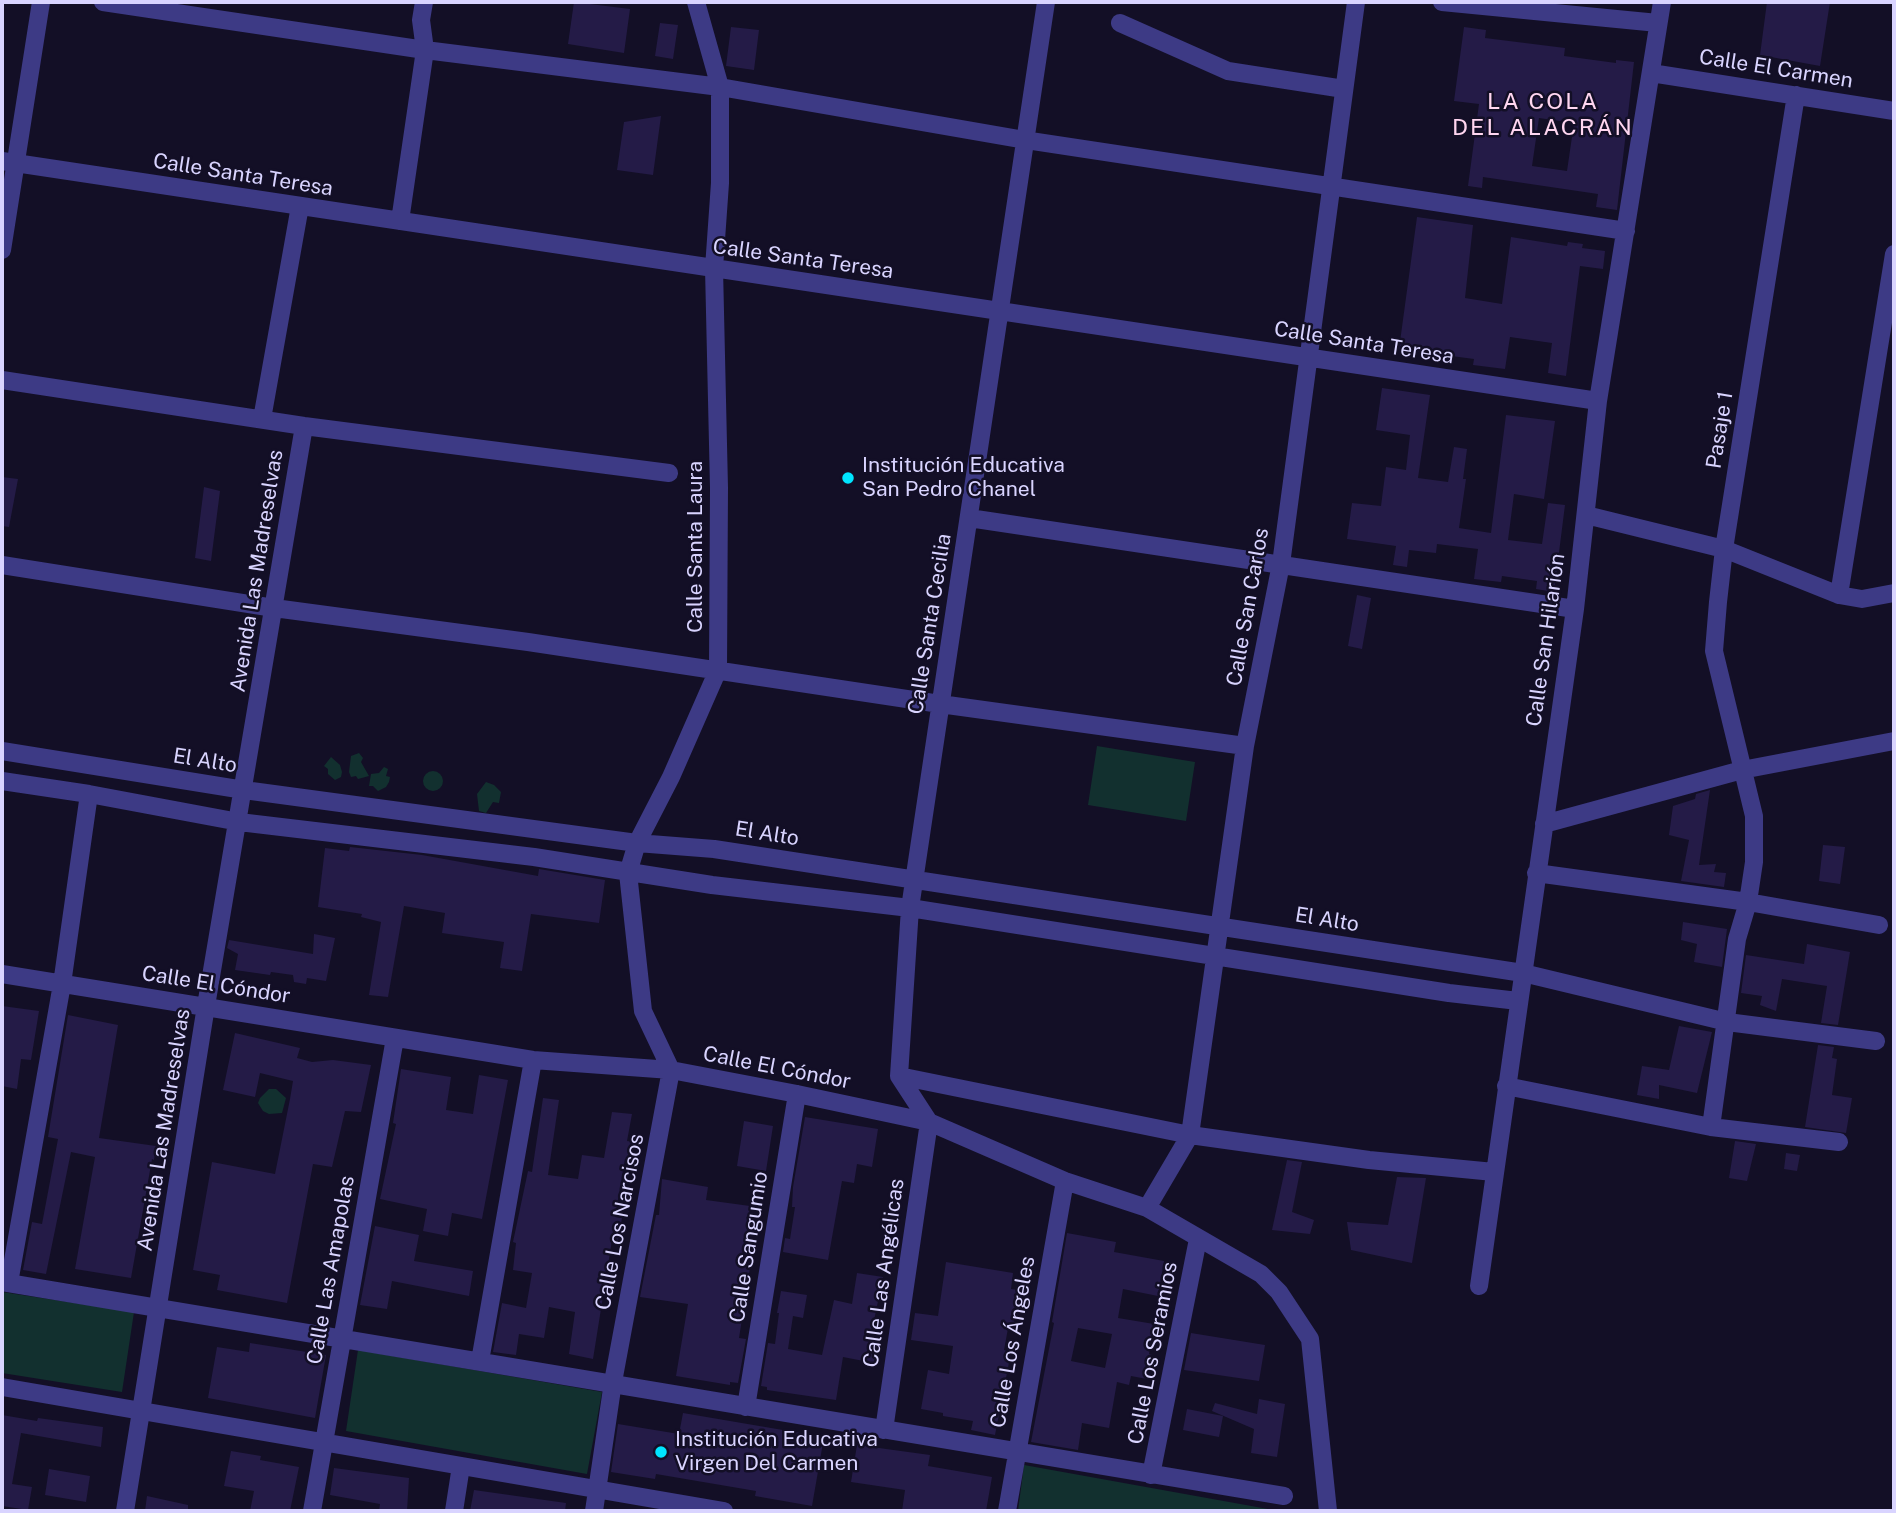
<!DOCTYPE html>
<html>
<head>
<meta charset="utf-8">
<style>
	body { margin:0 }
	#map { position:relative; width:1896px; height:1513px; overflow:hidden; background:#130f26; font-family:"Public Sans",sans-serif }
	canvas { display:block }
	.frame { position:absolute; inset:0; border:4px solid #d9d4ff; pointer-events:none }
</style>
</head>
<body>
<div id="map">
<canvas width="1896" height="1513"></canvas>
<div class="frame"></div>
</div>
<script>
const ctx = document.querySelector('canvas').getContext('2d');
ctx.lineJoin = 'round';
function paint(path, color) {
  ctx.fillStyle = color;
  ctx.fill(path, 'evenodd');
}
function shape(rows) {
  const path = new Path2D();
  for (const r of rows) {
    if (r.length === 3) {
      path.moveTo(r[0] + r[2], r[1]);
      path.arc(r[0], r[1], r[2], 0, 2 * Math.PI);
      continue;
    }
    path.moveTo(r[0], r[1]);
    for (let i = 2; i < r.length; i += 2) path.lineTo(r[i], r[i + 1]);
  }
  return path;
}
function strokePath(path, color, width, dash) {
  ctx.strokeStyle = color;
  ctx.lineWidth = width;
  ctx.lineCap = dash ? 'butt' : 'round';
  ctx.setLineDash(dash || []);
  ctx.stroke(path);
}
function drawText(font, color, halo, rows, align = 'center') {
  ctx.font = font + ' "Public Sans",sans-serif';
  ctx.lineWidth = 5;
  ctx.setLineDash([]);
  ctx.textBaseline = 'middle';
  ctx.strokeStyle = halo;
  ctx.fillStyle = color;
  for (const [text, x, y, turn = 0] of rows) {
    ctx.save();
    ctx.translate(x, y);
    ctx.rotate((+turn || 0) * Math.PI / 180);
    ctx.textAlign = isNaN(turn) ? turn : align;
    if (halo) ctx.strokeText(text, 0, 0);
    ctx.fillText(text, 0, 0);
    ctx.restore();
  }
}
paint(shape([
	[1097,746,1195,762,1186,821,1088,805],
	[359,753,363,758,361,762,369,776,358,779,356,776,351,777,349,772,351,756],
	[331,757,340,765,342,772,341,777,335,780,328,774,328,769,324,766],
	[384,767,388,769,386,776,390,777,389,782,386,787,378,791,373,786,369,786,371,774,379,773],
	[433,781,10],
	[486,782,494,785,501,792,499,803,493,802,486,813,479,811,477,794],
	[269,1089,276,1089,286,1098,282,1113,269,1114,263,1111,258,1103,260,1098],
	[2,1292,134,1312,122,1392,2,1373],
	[358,1350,602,1392,587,1474,346,1431],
	[1024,1465,1279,1511,1018,1511]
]), '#12302f');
paint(shape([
	[574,2,630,9,624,53,568,44],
	[1767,2,1830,2,1820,66,1760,55],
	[660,23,678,25,673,59,655,56],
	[731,27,759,30,754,70,726,66],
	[1464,27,1486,30,1485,38,1565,48,1564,56,1616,63,1616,60,1634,62,1617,210,1596,207,1598,194,1483,177,1482,188,1468,186,1479,104,1454,101],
	[1539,118,1574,123,1567,171,1532,166],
	[661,116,653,175,617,170,624,122],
	[1417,217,1473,225,1465,298,1502,304,1511,237,1567,246,1568,242,1583,244,1582,248,1605,251,1603,269,1580,266,1566,376,1548,373,1552,343,1510,337,1505,369,1473,365,1474,359,1399,349],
	[1382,388,1430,395,1418,478,1448,482,1454,447,1467,449,1463,479,1466,479,1459,528,1491,533,1506,415,1555,421,1544,499,1514,494,1508,540,1542,544,1548,503,1565,505,1554,592,1536,589,1537,581,1502,576,1501,582,1474,579,1478,549,1437,544,1436,553,1409,550,1407,567,1393,565,1396,546,1347,539,1352,503,1381,506,1386,467,1406,470,1410,435,1376,430],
	[2,477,18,479,9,527,2,526],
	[204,487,220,491,211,561,195,558],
	[1357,595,1371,598,1362,649,1348,646],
	[1710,790,1699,865,1716,864,1714,872,1726,873,1724,887,1681,881,1689,840,1669,835,1673,806,1695,799,1696,794],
	[1823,845,1845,847,1840,884,1819,881],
	[350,847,422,855,538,876,539,869,605,880,599,923,531,914,522,971,500,968,504,942,442,933,445,913,404,906,388,997,369,995,381,922,361,917,362,914,318,907,325,848,349,851],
	[1683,922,1727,929,1722,967,1694,962,1697,944,1681,940],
	[314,934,335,938,326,981,307,978,306,984,294,982,293,975,271,972,270,975,235,970,238,954,227,948,229,940,313,954],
	[1807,944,1850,952,1838,1025,1821,1023,1827,986,1782,979,1776,1011,1760,1005,1762,996,1741,993,1746,955,1804,964],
	[2,1006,39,1011,31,1060,21,1059,17,1089,2,1086],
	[68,1015,118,1025,99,1138,156,1146,154,1160,152,1159,131,1278,75,1269,95,1157,71,1152,46,1274,23,1270,32,1222,42,1224,58,1139,48,1137],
	[1679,1026,1712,1032,1697,1093,1659,1085,1659,1099,1637,1095,1642,1066,1669,1070],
	[235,1033,300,1048,297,1058,312,1062,333,1060,371,1065,361,1112,345,1111,332,1167,313,1164,287,1303,217,1290,220,1275,193,1270,212,1162,275,1174,290,1099,293,1081,260,1073,255,1097,223,1090],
	[1818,1045,1834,1047,1832,1058,1837,1059,1832,1095,1852,1098,1846,1133,1805,1127],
	[401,1069,451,1077,446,1110,473,1114,479,1075,508,1080,482,1219,452,1213,448,1236,423,1231,427,1209,380,1199,396,1124,393,1123],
	[543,1098,559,1100,548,1175,578,1179,582,1155,604,1158,612,1112,632,1114,627,1141,634,1142,631,1160,625,1159,615,1217,622,1218,618,1241,612,1240,593,1359,569,1354,575,1312,549,1307,544,1338,519,1334,516,1355,493,1352,502,1303,526,1308,532,1273,513,1270,516,1243,513,1242,528,1171,532,1172],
	[805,1117,878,1129,872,1167,857,1164,854,1183,842,1181,828,1260,783,1252,785,1238,790,1239,795,1207,792,1207,793,1187],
	[744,1121,773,1126,766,1171,737,1166],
	[1735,1141,1756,1144,1747,1181,1729,1178],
	[1786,1153,1800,1155,1797,1171,1784,1169],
	[1287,1160,1302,1162,1292,1212,1314,1220,1310,1234,1272,1230],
	[1397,1177,1426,1178,1412,1263,1351,1250,1347,1222,1388,1225],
	[662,1179,708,1187,706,1200,750,1206,747,1228,751,1229,747,1255,752,1255,739,1338,746,1339,738,1383,730,1382,730,1385,676,1376,688,1304,640,1297,656,1215,659,1215],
	[375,1226,419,1235,414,1261,473,1271,469,1296,392,1281,387,1309,360,1305],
	[1067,1233,1116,1242,1114,1252,1164,1261,1158,1296,1123,1289,1118,1318,1154,1324,1149,1354,1152,1355,1147,1379,1131,1376,1129,1385,1117,1382,1109,1428,1082,1423,1078,1450,1031,1442,1054,1323,1052,1322],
	[1078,1328,1112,1334,1105,1368,1071,1361],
	[946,1262,1013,1273,1011,1289,1019,1290,1014,1324,1009,1323,1004,1350,1011,1352,995,1435,971,1430,973,1421,943,1416,943,1413,921,1409,928,1370,949,1374,953,1346,911,1340,915,1313,938,1316],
	[857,1273,883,1277,871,1335,878,1336,874,1363,843,1357,836,1400,767,1390,767,1387,761,1386,768,1343,775,1344,779,1313,777,1313,781,1291,807,1295,803,1318,793,1316,788,1349,822,1355,834,1300,852,1304],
	[1191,1333,1265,1345,1259,1381,1184,1370],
	[250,1343,326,1355,315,1418,208,1398,217,1347,249,1352],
	[1259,1399,1285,1404,1277,1457,1251,1453,1254,1429,1212,1411,1215,1403,1257,1414],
	[1187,1409,1223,1416,1219,1437,1183,1430],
	[683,1413,824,1437,812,1506,755,1496,756,1491,656,1474,655,1479,611,1472,618,1424,679,1434],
	[2,1415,37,1421,38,1418,103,1427,101,1447,21,1433,12,1484,32,1487,28,1510,2,1506],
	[857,1445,930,1455,928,1466,992,1477,986,1511,902,1511,905,1490,851,1482],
	[231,1451,261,1456,260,1460,299,1467,290,1511,250,1511,254,1491,224,1486],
	[334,1468,409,1478,407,1511,379,1511,380,1504,330,1495],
	[49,1469,90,1476,86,1502,45,1495],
	[474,1490,566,1503,565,1511,470,1511],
	[147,1496,188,1505,188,1511,145,1511]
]), '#241b47');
strokePath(shape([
	[103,2,425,50,720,87,1025,140,1626,231],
	[1442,2,1658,23],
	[1120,23,1228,71,1344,89],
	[1651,73,1894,111],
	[2,161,1598,401],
	[400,221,425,50,421,20,424,2],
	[2,250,41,2],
	[2,380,304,426,669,473],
	[262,419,300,206],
	[1586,515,1724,549,1839,595,1862,599,1894,593],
	[969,518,1575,609],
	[2,565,274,608,528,642,940,704,1245,746],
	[1839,595,1894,254],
	[2,751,244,790,637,843,714,849,1523,973,1727,1022,1876,1041],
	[2,781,89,794,239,822,534,857,712,885,910,908,1449,993,1518,1001],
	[1544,824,1742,770,1894,741],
	[1536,873,1748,902,1879,925],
	[2,974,533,1060,671,1070,797,1094,929,1122,1065,1181,1147,1208,1261,1274,1279,1292,1310,1339,1328,1511],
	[899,1076,1190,1135,1369,1160,1494,1172],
	[1506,1086,1711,1127,1839,1142],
	[1711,1127,1737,939,1748,902,1754,862,1754,816,1714,651,1718,602,1724,549,1796,95],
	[1147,1208,1190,1135,1245,746,1281,564,1356,2],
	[2,1282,1284,1496],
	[9,1283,62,984,89,794],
	[1479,1286,1575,609,1598,401,1662,2],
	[480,1361,533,1060],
	[2,1387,724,1511],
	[746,1407,797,1094],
	[884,1430,929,1122,899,1076,910,908,1046,2],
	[1151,1475,1198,1239],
	[125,1511,206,1006,304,426],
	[312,1511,395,1038],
	[454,1511,461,1466],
	[594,1511,613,1382,671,1070,643,1011,628,873,637,843,671,777,718,670,719,488,714,268,720,183,720,87,696,2],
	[1007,1511,1065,1181]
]), '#3d3a85', 18);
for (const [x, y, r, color] of [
	[848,478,7,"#00e5ff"],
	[661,1452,7,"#00e5ff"]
]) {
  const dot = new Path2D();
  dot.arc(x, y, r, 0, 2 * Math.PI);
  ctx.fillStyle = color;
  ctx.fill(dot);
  strokePath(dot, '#130f26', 2.5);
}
drawText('21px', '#d9d4ff', '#130f26', [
	["Calle El Carmen",1776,69,9],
	["Calle Santa Teresa",243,175,9],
	["Calle Santa Teresa",803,259,8],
	["Calle Santa Teresa",1364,343,9],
	["Pasaje 1",1720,430,-81],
	["Calle Santa Laura",696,547,-90],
	["Avenida Las Madreselvas",257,571,-81],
	["Calle San Carlos",1248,607,-80],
	["Calle Santa Cecilia",930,624,-81],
	["Calle San Hilarión",1546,640,-82],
	["El Alto",205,761,9],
	["El Alto",767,834,9],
	["El Alto",1327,920,9],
	["Calle El Cóndor",216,985,9],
	["Calle El Cóndor",777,1068,11],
	["Avenida Las Madreselvas",164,1130,-81],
	["Calle Los Narcisos",620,1222,-79],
	["Calle Sangumio",749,1247,-81],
	["Calle Las Amapolas",331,1270,-80],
	["Calle Las Angélicas",884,1273,-82],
	["Calle Los Ángeles",1013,1342,-80],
	["Calle Los Seramios",1153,1353,-79]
]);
drawText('21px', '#d9d4ff', '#130f26', [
	["Institución Educativa",862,466],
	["San Pedro Chanel",862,490],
	["Institución Educativa",675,1440],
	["Virgen Del Carmen",675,1464]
], 'left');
ctx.letterSpacing = '2px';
drawText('23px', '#ffd6f0', '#130f26', [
	["LA COLA",1543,102],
	["DEL ALACRÁN",1543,128]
]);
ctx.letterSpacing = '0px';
</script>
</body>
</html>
